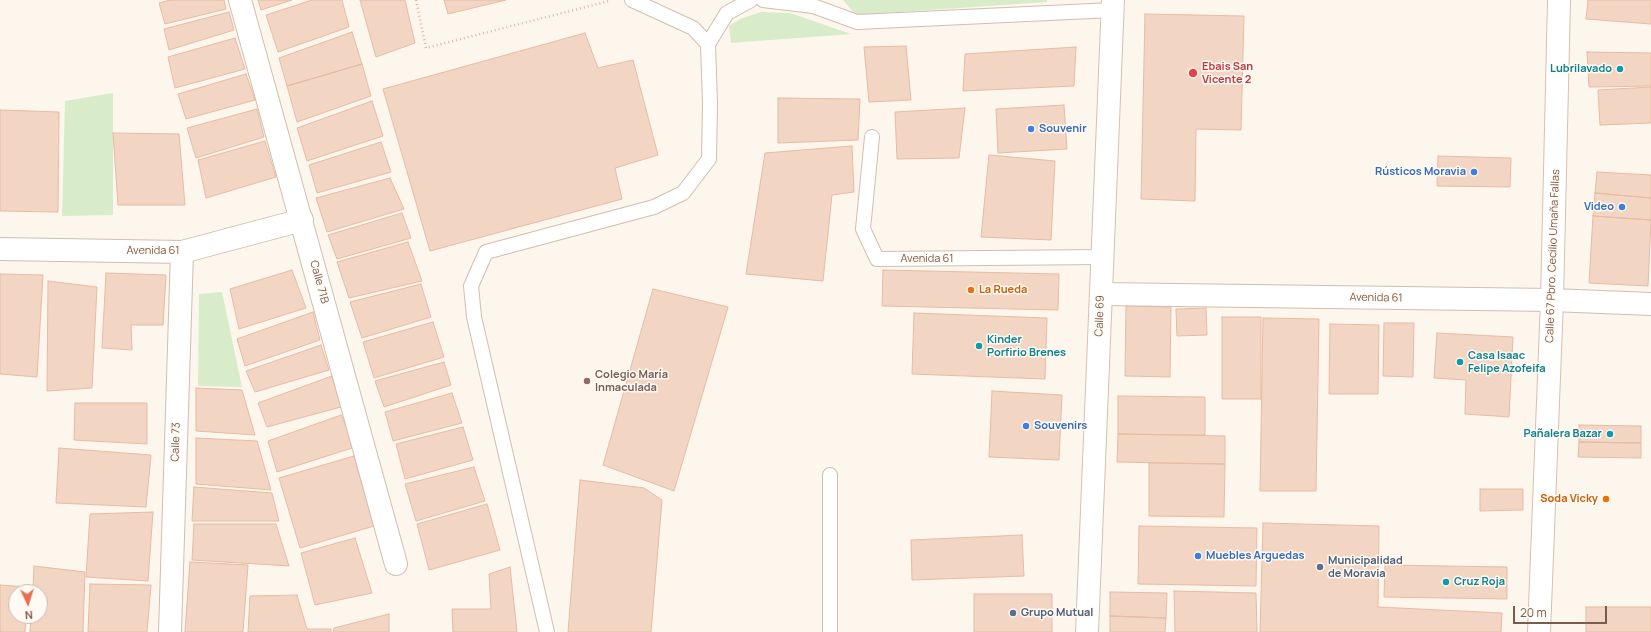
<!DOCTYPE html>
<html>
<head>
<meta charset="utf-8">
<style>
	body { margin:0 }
	#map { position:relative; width:1651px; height:632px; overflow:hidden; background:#fdf6ec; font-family:Manrope,sans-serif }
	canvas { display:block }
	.north { position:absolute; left:8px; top:584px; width:40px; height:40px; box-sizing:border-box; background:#fffaf3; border:1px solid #cabbb1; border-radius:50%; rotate:176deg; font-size:11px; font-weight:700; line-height:16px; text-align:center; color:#7a5c4d }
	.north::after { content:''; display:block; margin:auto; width:14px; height:18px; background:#e76f51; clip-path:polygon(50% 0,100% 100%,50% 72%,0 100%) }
	.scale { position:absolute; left:1513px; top:606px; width:94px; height:18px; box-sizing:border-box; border:2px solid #7a5c4d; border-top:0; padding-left:5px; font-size:12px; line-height:14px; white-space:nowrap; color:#7a5c4d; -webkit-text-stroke:3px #fffaf3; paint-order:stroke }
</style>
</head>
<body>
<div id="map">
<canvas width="1651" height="632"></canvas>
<div class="north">N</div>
<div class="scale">20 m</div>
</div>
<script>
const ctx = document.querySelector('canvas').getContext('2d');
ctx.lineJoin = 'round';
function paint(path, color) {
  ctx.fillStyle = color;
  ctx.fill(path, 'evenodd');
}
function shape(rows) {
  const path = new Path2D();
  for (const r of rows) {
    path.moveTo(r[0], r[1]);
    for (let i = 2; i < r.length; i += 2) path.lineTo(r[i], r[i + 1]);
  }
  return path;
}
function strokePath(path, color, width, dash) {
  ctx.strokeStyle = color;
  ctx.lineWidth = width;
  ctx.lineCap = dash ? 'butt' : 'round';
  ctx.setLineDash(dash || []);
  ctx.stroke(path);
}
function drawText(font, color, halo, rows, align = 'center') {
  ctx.font = font + ' Manrope,sans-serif';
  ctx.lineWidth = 3;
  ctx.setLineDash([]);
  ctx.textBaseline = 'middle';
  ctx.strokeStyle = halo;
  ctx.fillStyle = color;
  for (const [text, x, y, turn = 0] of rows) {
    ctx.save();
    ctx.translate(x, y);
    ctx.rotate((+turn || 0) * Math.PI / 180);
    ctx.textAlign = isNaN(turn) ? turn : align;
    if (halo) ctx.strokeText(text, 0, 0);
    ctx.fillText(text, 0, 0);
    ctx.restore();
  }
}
paint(shape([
	[843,0,1047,0,1047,2,856,15],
	[761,12,790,13,851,34,731,43,729,26,740,19],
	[113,93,113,215,62,216,65,101],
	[222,292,242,387,198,386,199,294]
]), '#d8ecc9');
const building = shape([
	[170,0,224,0,226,9,165,24,159,3,170,0],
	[258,0,292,0,261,10,258,0],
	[312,0,342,0,349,27,278,52,266,15,312,0],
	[360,0,405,0,415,43,376,57,360,0],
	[444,0,506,0,448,14,444,0],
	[1588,0,1651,0,1651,24,1586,19,1588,0],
	[229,12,234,30,169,50,164,29,229,12],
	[1145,14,1244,16,1241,130,1196,129,1195,201,1141,199,1145,14],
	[352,32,362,64,287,86,279,58,352,32],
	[585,33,598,68,633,60,658,155,615,168,622,199,430,251,383,89,585,33],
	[235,38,245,69,175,88,168,57,235,38],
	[906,46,911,100,869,102,864,47,906,46],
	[1076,47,1074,86,963,91,965,54,1076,47],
	[1587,52,1651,53,1651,86,1589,87,1587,52],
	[362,64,371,96,297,122,287,86,362,64],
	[246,74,255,100,186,119,178,94,246,74],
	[1651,87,1651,123,1600,125,1598,90,1651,87],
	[778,98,860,99,858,140,778,143,778,98],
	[372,101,383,136,307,161,297,128,372,101],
	[1064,105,1067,149,998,153,996,109,1064,105],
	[965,108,959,158,897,159,895,112,965,108],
	[257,109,264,137,196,158,187,128,257,109],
	[0,110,59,112,58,212,0,211,0,110],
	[113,133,179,134,185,205,118,205,113,133],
	[265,141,276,177,206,198,198,160,265,141],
	[381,142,391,172,317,193,309,165,381,142],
	[852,146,854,192,832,195,823,281,746,274,765,153,852,146],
	[989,155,1055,161,1051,240,981,237,989,155],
	[1438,156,1511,158,1510,187,1437,186,1438,156],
	[1597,172,1651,175,1651,198,1595,193,1597,172],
	[390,178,404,209,327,232,316,198,390,178],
	[1595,193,1651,198,1651,220,1593,216,1595,193],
	[402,213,411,238,337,259,328,235,402,213],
	[1593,216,1651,220,1648,286,1589,283,1593,216],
	[408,242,422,281,349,298,337,262,408,242],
	[292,270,306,308,239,329,230,289,292,270],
	[883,270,1059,274,1058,310,882,306,883,270],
	[106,273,166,275,163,325,131,325,132,350,102,348,106,273],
	[0,274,43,275,37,377,0,374,0,274],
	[48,281,97,287,92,388,47,391,48,281],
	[421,284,431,317,362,338,350,302,421,284],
	[653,289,728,307,674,491,603,465,653,289],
	[1126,306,1171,307,1170,377,1125,376,1126,306],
	[1206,308,1207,335,1177,336,1176,309,1206,308],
	[313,312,320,340,245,366,237,339,313,312],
	[914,313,1047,318,1045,379,912,374,914,313],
	[1222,317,1261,317,1261,399,1222,399,1222,317],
	[1263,318,1319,319,1316,491,1260,491,1263,318],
	[433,322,444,357,374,378,363,342,433,322],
	[1384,323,1414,323,1413,377,1383,376,1384,323],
	[1330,324,1379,325,1378,394,1329,394,1330,324],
	[1437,333,1513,337,1509,417,1465,414,1466,380,1434,378,1437,333],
	[321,345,329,370,255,392,246,371,321,345],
	[444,362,451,385,384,407,375,381,444,362],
	[332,376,341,407,267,427,258,403,332,376],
	[196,388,242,390,255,435,196,431,196,388],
	[992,391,1062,395,1059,460,989,457,992,391],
	[452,393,462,423,393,441,385,412,452,393],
	[1118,396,1205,397,1205,435,1118,434,1118,396],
	[75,403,147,403,147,444,74,440,75,403],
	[341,415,355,447,277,472,268,441,341,415],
	[1579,425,1641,426,1641,443,1579,442,1579,425],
	[463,427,473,460,405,479,396,444,463,427],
	[1118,434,1225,436,1225,464,1117,462,1118,434],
	[196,438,257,441,271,490,196,484,196,438],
	[1579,442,1641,443,1641,458,1578,457,1579,442],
	[59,448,151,455,146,507,56,503,59,448],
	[354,456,374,526,300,548,279,478,354,456],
	[1149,463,1225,464,1224,517,1149,516,1149,463],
	[474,467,485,501,416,521,405,484,474,467],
	[580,480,644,488,662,500,651,632,568,632,580,480],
	[194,487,272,493,279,521,192,521,194,487],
	[1480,489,1523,489,1523,510,1480,511,1480,489],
	[487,504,500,550,429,570,417,524,487,504],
	[153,512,148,581,86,577,90,514,153,512],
	[1263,523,1379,526,1378,607,1502,613,1501,632,1260,632,1263,523],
	[194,524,276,524,289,566,192,560,194,524],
	[1139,526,1257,528,1256,586,1138,584,1139,526],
	[1022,535,1024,576,912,580,911,540,1022,535],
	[355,538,372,593,315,605,301,553,355,538],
	[190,562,248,565,243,632,185,632,190,562],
	[1385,565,1507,567,1507,599,1384,597,1385,565],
	[34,566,85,572,83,632,30,632,31,616,40,616,40,592,33,592,34,566],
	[510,567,517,632,453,632,452,609,491,609,489,574,510,567],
	[90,584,151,585,147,632,88,632,90,584],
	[0,585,27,587,27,592,16,592,16,616,26,616,25,632,0,632,0,585],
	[1174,591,1256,593,1257,632,1175,632,1174,591],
	[1110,592,1167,593,1166,618,1110,616,1110,592],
	[974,594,1052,594,1052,632,974,632,974,594],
	[297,595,307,629,331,629,331,632,248,632,250,596,297,595],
	[1586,607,1651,607,1651,632,1586,632,1586,607],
	[389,614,389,632,333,632,334,628,389,614],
	[1110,616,1166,618,1165,632,1110,632,1110,616]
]);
paint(building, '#f3d5c3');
strokePath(building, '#e6bba3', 1);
const service = shape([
	[632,0,693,28,708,44],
	[763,0,813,6,857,22,1113,10],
	[872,137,863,229,877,259,1102,257],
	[830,475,830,632],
	[547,632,474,317,471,286,486,252,654,207,683,193,709,159,710,104,708,44,727,13,751,0]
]);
const minor = shape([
	[240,0,396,564],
	[0,249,182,252,302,220],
	[1101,294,1552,300,1651,304],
	[170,632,182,252]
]);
const secondary = shape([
	[1087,632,1113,0],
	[1539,632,1552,300,1559,0]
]);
strokePath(service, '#d1beb0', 16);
strokePath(minor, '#d1beb0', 24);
strokePath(secondary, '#d6c0b0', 24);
strokePath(shape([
	[416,0,426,48,609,1]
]), '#d9b8a5', 2.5, [1, 3]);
strokePath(service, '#fff', 14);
strokePath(minor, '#fff', 22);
strokePath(secondary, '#fff', 22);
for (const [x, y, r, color] of [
	[1620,69,4,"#0f9aa8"],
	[1193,73,5,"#e0444e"],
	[1031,129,4,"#3f7fe0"],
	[1474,172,4,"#3f7fe0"],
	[1622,207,4,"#3f7fe0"],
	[971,290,4,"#e8710a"],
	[979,346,4,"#0f9aa8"],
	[1460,362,4,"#0f9aa8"],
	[587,381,4,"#8d6e63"],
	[1026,426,4,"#3f7fe0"],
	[1610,434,4,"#0f9aa8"],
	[1606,499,4,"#e8710a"],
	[1198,556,4,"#3f7fe0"],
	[1320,567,4,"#5c6f8a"],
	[1446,582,4,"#0f9aa8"],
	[1013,613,4,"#5c6f8a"]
]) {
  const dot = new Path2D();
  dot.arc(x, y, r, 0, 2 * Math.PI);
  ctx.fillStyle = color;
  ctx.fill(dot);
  strokePath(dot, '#fffaf3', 1.5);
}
drawText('bold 11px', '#be3a42', '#fffaf3', [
	["Ebais San",1202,67],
	["Vicente 2",1202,80]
], 'left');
drawText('bold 11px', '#0d838f', '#fffaf3', [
	["Lubrilavado",1612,69,"right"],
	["Kinder",987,340],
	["Porfirio Brenes",987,353],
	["Casa Isaac",1468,356],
	["Felipe Azofeifa",1468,369],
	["Pañalera Bazar",1602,434,"right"],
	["Cruz Roja",1454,582]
], 'left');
drawText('bold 11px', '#366cbe', '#fffaf3', [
	["Souvenir",1039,129],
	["Rústicos Moravia",1466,172,"right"],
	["Video",1614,207,"right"],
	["Souvenirs",1034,426],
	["Muebles Arguedas",1206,556]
], 'left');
drawText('11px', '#7a5c4d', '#fffaf3', [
	["Avenida 61",153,251],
	["Calle 67 Pbro. Cecilio Umaña Fallas",1553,256,-88],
	["Avenida 61",927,259],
	["Calle 71B",319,282,75],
	["Avenida 61",1376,298,1],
	["Calle 69",1100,316,-88],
	["Calle 73",176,442,-88]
]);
drawText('bold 11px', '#c56008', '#fffaf3', [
	["La Rueda",979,290],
	["Soda Vicky",1598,499,"right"]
], 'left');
drawText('bold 11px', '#785e54', '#fffaf3', [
	["Colegio María",595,375],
	["Inmaculada",595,388]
], 'left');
drawText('bold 11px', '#4e5e75', '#fffaf3', [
	["Municipalidad",1328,561],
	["de Moravia",1328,574],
	["Grupo Mutual",1021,613]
], 'left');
</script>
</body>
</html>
